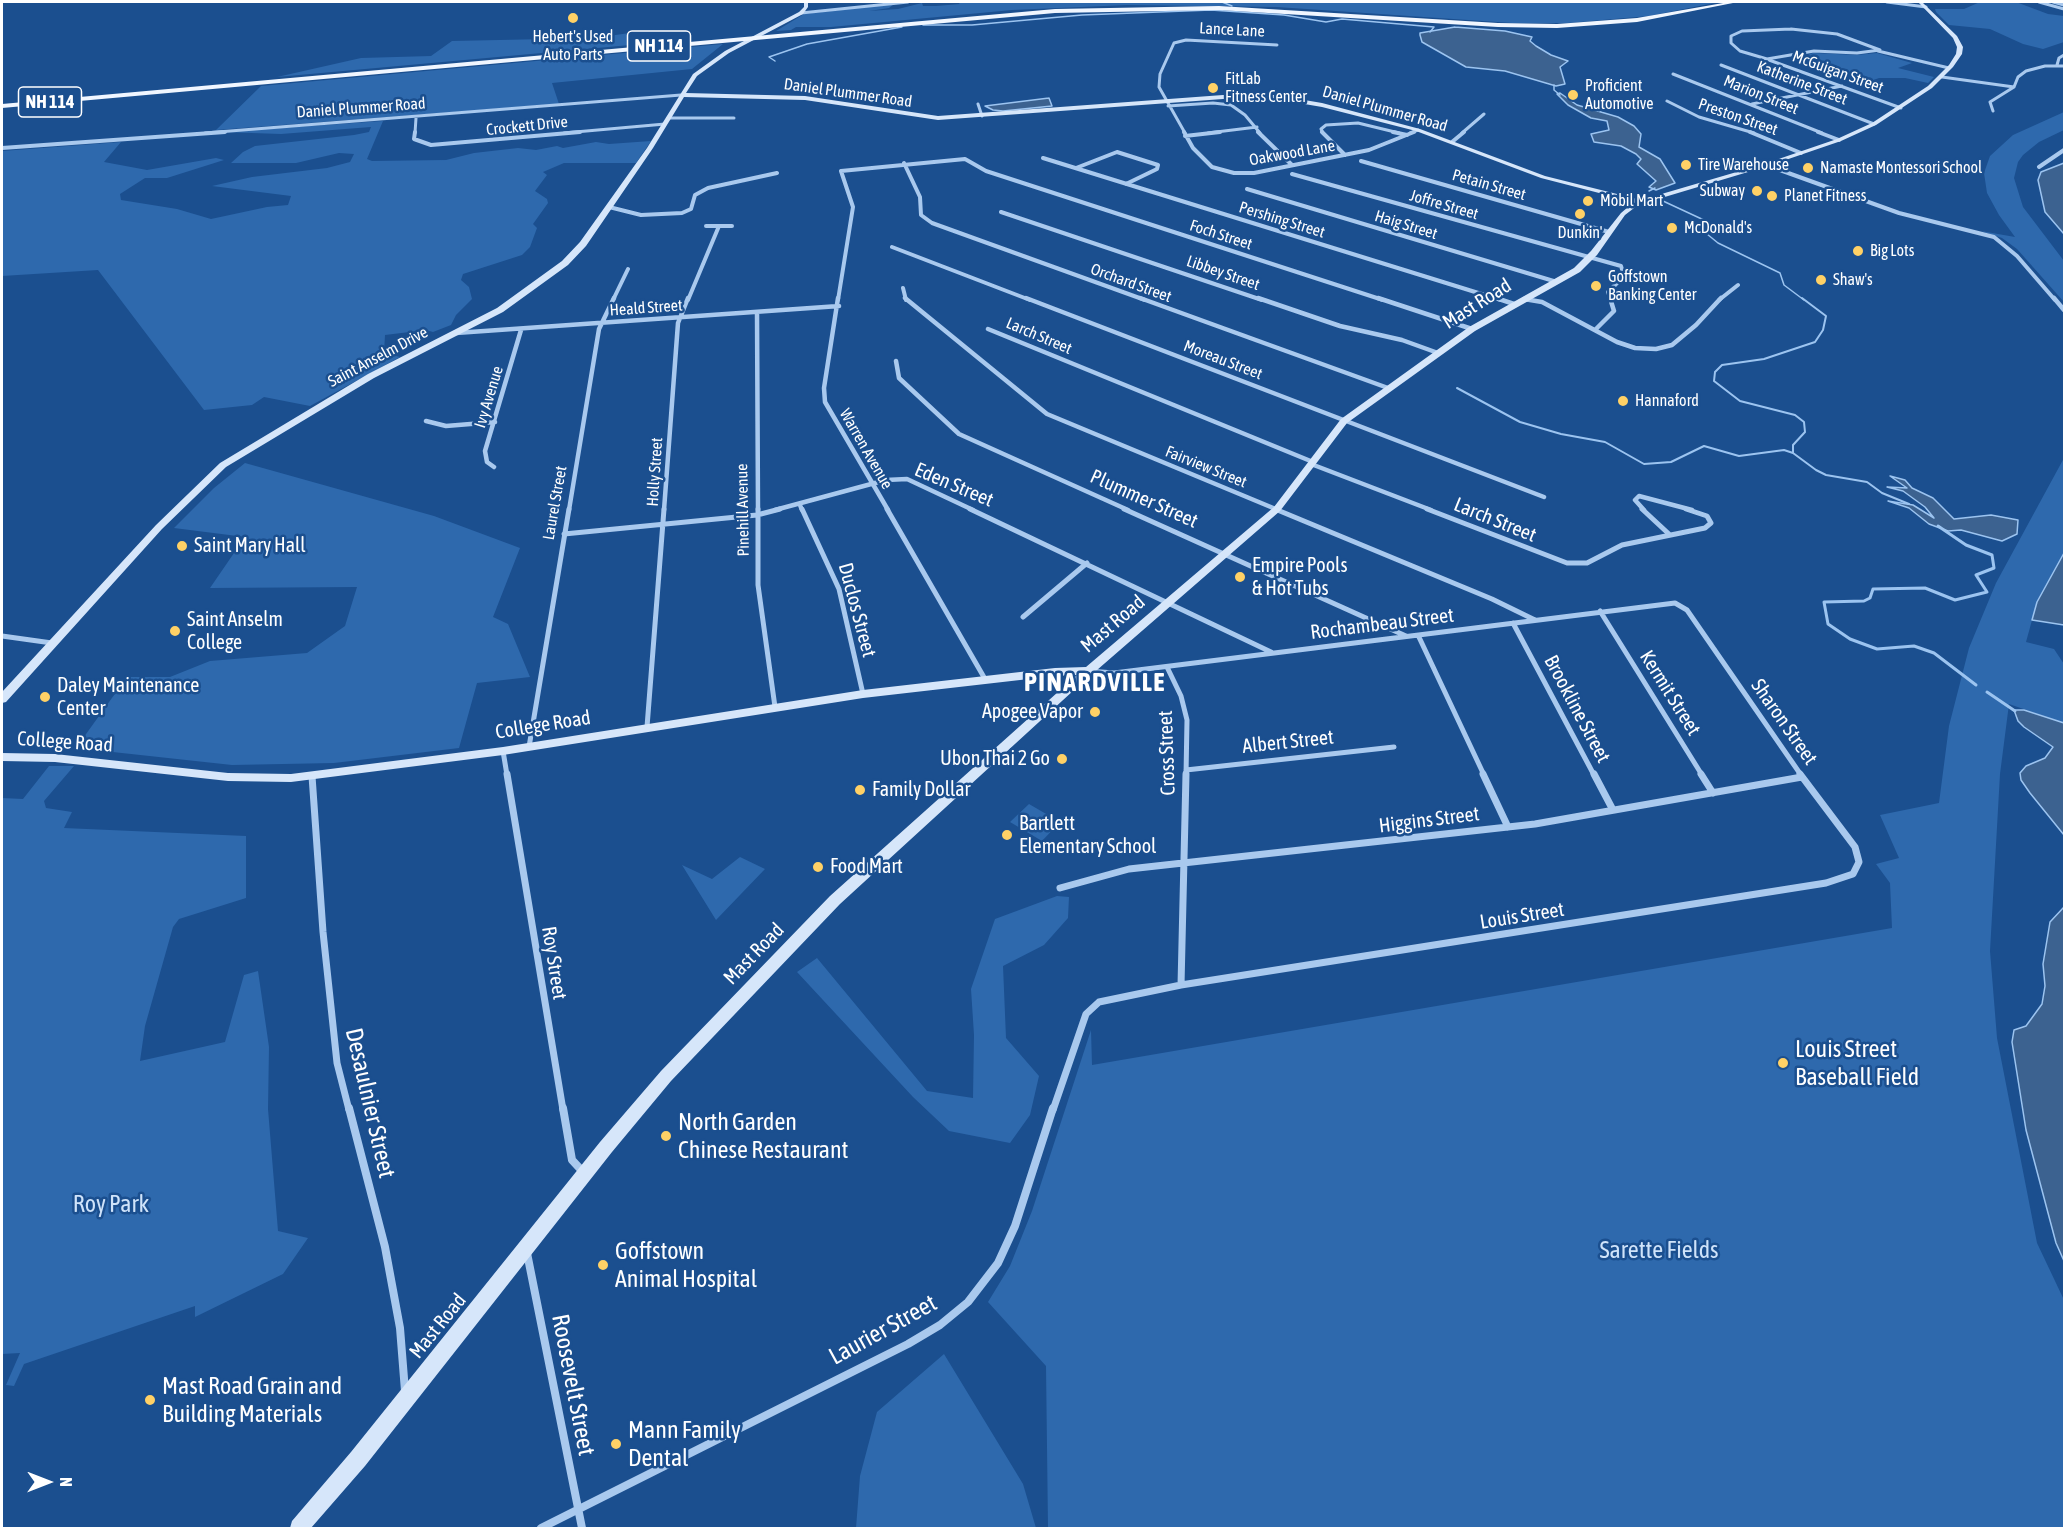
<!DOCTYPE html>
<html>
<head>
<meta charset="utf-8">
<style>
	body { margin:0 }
	#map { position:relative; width:2066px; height:1530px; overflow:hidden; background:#1b4f8f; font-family:"Asap Condensed",sans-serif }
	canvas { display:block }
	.frame { position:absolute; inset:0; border:3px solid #fff; pointer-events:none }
	.north { position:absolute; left:18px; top:1452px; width:60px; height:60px; -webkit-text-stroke:4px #1b4f8f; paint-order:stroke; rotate:90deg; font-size:16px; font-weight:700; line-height:24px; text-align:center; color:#fff }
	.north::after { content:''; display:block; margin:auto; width:21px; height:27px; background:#fff; clip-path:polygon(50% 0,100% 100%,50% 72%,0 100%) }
</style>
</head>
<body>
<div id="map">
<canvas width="2066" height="1530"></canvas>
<div class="frame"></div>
<div class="north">N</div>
</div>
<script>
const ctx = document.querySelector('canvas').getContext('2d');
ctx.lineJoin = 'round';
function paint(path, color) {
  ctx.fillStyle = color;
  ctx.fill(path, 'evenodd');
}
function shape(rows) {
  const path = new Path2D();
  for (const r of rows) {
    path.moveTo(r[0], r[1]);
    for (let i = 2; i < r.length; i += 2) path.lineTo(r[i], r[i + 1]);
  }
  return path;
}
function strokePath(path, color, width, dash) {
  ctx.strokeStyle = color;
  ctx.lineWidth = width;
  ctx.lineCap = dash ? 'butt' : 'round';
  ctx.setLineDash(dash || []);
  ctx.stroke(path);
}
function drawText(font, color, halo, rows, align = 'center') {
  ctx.font = font + ' "Asap Condensed",sans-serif';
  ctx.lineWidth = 5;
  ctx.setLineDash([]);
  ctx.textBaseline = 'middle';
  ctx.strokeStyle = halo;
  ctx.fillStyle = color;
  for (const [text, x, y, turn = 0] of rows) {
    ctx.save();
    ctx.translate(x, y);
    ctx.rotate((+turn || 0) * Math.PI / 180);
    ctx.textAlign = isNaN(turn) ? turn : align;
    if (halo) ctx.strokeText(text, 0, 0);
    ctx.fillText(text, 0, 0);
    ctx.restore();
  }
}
paint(shape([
	[957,2,1719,2,1649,16,1568,23,1512,23,1277,7,1127,5,1012,10,831,27,796,27,791,30,776,31,804,14,894,4,889,8,869,11,898,9,922,3,923,6,936,6,960,4],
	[1980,2,2016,2,2048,14,2064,16,2064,42,2043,49,2023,44,1990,29,1949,25,1936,12,1935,9,1964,9],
	[637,32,640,35,641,44,277,77,361,58,431,56,452,41,594,38],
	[723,44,692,69,552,83,559,104,216,130,261,86],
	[1813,53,1857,55,1877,53,1912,63,1898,68,1934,77,1928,83,1905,78,1879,78,1868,82,1798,59],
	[2064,112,2064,130,2039,142,2023,155,2018,162,2014,178,2023,207,2064,261,2064,302,2017,249,2002,238,1981,231,2015,237,1999,215,1987,193,1984,173,1990,156,2013,135],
	[383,121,367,159,372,161,446,160,474,153,518,148,536,150,557,146,563,148,596,142,609,144,651,141,636,163,564,163,543,172,547,175,535,191,547,199,548,203,533,224,537,228,530,247,522,255,463,274,461,280,469,287,472,299,456,315,451,325,433,332,426,330,385,335,384,353,400,357,310,406,264,397,252,405,204,410,98,270,2,276,2,151,121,142,104,162,147,170,216,158,224,160,167,178,145,178,120,194,121,200,177,209,211,219,267,207,288,205,291,196,212,186,252,177,327,168,350,162,354,154,339,153,296,163,231,163,243,152,255,146,354,135,369,132,371,127,281,134,222,132],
	[2064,458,2064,553,2037,602,2026,642,2054,649,2064,664,2064,723,2009,704,2000,774,1990,951,1997,1038,2037,1243,2064,1300,2064,1528,1048,1528,1046,1366,988,1302,1010,1266,1032,1211,1091,1030,1092,1065,1892,928,1890,883,1876,864,1899,858,1880,815,1939,803,1949,726,1969,648,1996,583],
	[245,463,434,516,520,548,493,617,508,624,530,677,477,683,459,748,334,763,232,765,76,748,127,677,170,677,210,661,307,653,345,626,357,587,210,588,245,537,174,528,214,488],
	[49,766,74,766,44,801,46,808,72,812,64,828,246,836,246,898,179,919,173,927,145,1026,140,1061,225,1042,244,975,258,971,269,1047,268,1109,278,1231,308,1238,283,1274,195,1317,195,1306,24,1364,14,1386,6,1385,20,1353,2,1354,2,798,23,799],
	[1029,804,1060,822,1042,841,1010,822],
	[740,857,765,869,716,920,682,865,712,879],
	[1057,896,1069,897,1068,918,1044,945,1003,966,1006,1038,1039,1076,1030,1115,1010,1143,949,1131,913,1097,797,972,817,958,927,1091,973,1098,974,1035,971,989,995,919],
	[944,1354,1023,1484,1036,1528,856,1528,860,1476,877,1412]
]), '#2e69ad');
const water = shape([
	[1455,27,1505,31,1532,37,1530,41,1536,46,1551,55,1568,61,1560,67,1565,84,1556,86,1505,71,1466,67,1422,42,1420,35,1420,33,1455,27],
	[1560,93,1577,105,1618,117,1634,126,1641,134,1639,147,1660,159,1675,183,1656,190,1649,187,1656,181,1637,164,1641,159,1636,154,1621,146,1594,142,1591,134,1609,130,1607,121,1591,118,1568,105,1557,94,1560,93],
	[1049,98,1052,106,1003,111,993,110,985,106,1049,98],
	[2064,163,2064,234,2045,212,2038,180,2041,172,2064,163],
	[1890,476,1905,480,1912,488,1933,498,1954,519,1991,515,2018,520,2017,534,2002,541,1961,530,1948,531,1929,524,1909,508,1888,501,1913,505,1934,518,1925,507,1903,491,1887,487,1907,488,1890,476],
	[2064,553,2064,625,2032,620,2037,602,2064,553],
	[2014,710,2024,710,2064,723,2064,835,2030,793,2021,780,2020,773,2026,766,2045,758,2053,747,2024,727,2018,721,2014,710],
	[2064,907,2064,1261,2056,1243,2026,1130,2012,1042,2014,1030,2026,1026,2042,1004,2045,986,2043,964,2050,922,2064,907]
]);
paint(water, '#3c6290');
strokePath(water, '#9cc4f0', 1.5);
strokePath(shape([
	[1222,2,1232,6],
	[923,25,972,25,1082,15,1211,10,1284,15,1326,22,1342,19,1434,27,1430,32],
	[775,61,769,57,807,44,902,27],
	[1554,85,1554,90,1560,95],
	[1649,191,1655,188],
	[1663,201,1706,221,1707,234,1718,243,1780,273,1784,285,1804,300]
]), '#9cc4f0', 1.5);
strokePath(shape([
	[1802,298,1826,316,1823,330,1815,342,1764,359,1722,365,1715,372,1714,381,1740,401,1795,415,1804,422,1805,432,1793,445,1793,453,1816,470,1826,475,1867,482,1882,493,1909,504],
	[1457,388,1520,422,1561,434,1605,442,1644,464,1671,462,1704,446,1739,456,1784,450,1793,453]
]), '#9cc4f0', 2);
strokePath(shape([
	[1938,526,1966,545,1992,555,1994,568,1976,575,1987,592,1955,600,1925,588,1873,589,1870,598,1864,601,1824,602,1828,624,1850,639,1877,649,1914,646,1934,653,1976,685],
	[1987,692,2015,711]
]), '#9cc4f0', 3);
strokePath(shape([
	[1887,2,1926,7],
	[2039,2,2064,9],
	[2053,2,2064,5],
	[801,13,908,2],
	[1791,29,1837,34,1880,50,1857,53,1814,51,1767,59,1740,51,1731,43,1731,36,1742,31,1791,29],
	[1878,51,1949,68],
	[1769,60,1901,108],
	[1721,65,1874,124],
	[2057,65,2059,58,2064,55],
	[1673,74,1822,133],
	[1942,77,2014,87],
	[2014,87,2018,77,2026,71,2045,66,2064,66],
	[1667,101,1699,117,1754,133],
	[978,104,982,116],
	[1752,104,1842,86],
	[1168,106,1213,103,1231,105,1245,115,1260,133],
	[1993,111,1990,102,2014,87],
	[668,118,734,118],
	[205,133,681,95],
	[415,133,416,118],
	[564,133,665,124],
	[1185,133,1159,87,1160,74,1174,43,1186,40,1277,45],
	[1208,133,1257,127],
	[1323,133,1321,129,1326,125,1358,123,1399,133],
	[1410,133,1418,130],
	[1462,133,1484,114]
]), '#a9c9ee', 3);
strokePath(shape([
	[415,132,414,139,431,145,580,132],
	[1184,132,1193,148,1212,167,1234,173,1254,173,1369,150,1414,132],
	[1258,132,1292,165],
	[1322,132,1345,155],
	[1393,132,1407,135],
	[1750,132,1801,153],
	[1818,132,1839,140],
	[1185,136,1220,132],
	[1452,142,1464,132],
	[2,148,225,132],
	[1043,158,1501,300],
	[1361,161,1609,232],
	[904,163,920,197,921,215,932,223,1145,300],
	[1766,165,1899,213,1994,237,2017,256,2055,300],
	[2039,167,2064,150],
	[1076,168,1117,152,1158,165,1157,169,1126,184],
	[1292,174,1621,266,1624,276,1608,292,1611,300],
	[1247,189,1557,282],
	[609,207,641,215,682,213,691,209,695,195,708,188,777,173],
	[1001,212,1262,300],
	[706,226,732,226],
	[892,247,1030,300],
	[903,288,906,300],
	[1524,299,1530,300],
	[613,300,628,269],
	[688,300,719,226],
	[838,300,853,207,841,171,965,159,986,171,1383,300],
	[1719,300,1738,285]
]), '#a9c9ee', 4);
strokePath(shape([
	[838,298,824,388,825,402,888,510],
	[905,298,1047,414,1278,510],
	[1026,298,1544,497],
	[1140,298,1388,388],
	[1258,298,1340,326,1402,340,1438,353],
	[1378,298,1472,329],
	[1496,298,1514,304],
	[2054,298,2064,310],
	[1524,299,1542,302,1617,342,1635,348,1656,349,1672,345,1696,325,1721,298],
	[757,312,758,510],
	[988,329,1313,462],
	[1595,330,1614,311,1610,298],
	[456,333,839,306],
	[896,361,899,378,959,434,1128,510],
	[426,421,446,426,495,422],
	[1311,464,1431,510],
	[494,467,487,462,485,451,521,330],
	[800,505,802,510],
	[569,510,599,329,614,298],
	[664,510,678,323,688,298],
	[775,510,886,480,907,479,973,510],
	[1644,510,1635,500,1639,496,1692,510]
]), '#a9c9ee', 4.5);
strokePath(shape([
	[758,509,758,585,775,707],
	[802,509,839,589,863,694],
	[887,509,985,679],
	[970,509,1271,652],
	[1124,509,1406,636],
	[1275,509,1492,599,1535,620],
	[1427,509,1567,563,1587,563,1622,545,1705,528,1711,523,1707,516,1686,509],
	[1642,509,1670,535],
	[564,534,757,515,780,509],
	[1600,611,1702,775],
	[1023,617,1087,563],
	[1513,623,1594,775],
	[1418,635,1484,775],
	[2,636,52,643],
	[1167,667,1181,696,1187,720,1186,775],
	[1089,671,1114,673,1675,603,1687,610,1801,775],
	[647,727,664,509],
	[529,747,569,509],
	[503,751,507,775],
	[1186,770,1394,747]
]), '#a9c9ee', 5);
strokePath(shape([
	[507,774,563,1110],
	[1483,774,1508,827],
	[1594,774,1613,810],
	[1701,774,1713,793],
	[312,776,323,932,337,1063,349,1110],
	[1060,888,1129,869,1535,824,1802,777],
	[1181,985,1186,774],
	[1053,1110,1086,1014,1099,1002,1181,985,1826,883,1853,874,1859,862,1855,847,1800,774]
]), '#a9c9ee', 7);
strokePath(shape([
	[349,1108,385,1247,400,1328,405,1391],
	[563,1108,572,1160,585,1174],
	[527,1253,582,1528],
	[541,1528,908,1344,940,1325,968,1302,998,1263,1015,1226,1053,1108]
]), '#a9c9ee', 8);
paint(shape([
	[804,2,808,2,808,7,803,14,729,53,697,76,686,93,805,96,938,116,1223,95,1275,95,1322,103,1420,129,1545,176,1641,200,1764,164,1837,139,1872,123,1928,86,1949,65,1956,54,1957,47,1953,38,1918,2,1922,2,1957,36,1963,47,1962,54,1953,67,1932,88,1876,125,1841,141,1768,166,1638,205,1625,215,1597,255,1580,272,1475,331,1347,423,1280,511,1074,690,840,904,671,1081,612,1152,365,1466,311,1528,290,1528,292,1521,351,1452,600,1142,661,1071,830,896,1077,675,1055,676,863,698,503,755,291,782,228,781,55,762,2,761,2,753,55,754,228,773,291,774,503,747,863,690,1055,668,1086,667,1274,507,1341,419,1469,327,1574,268,1591,251,1621,213,1634,202,1541,178,1416,131,1322,107,1275,99,1223,99,938,120,805,100,684,97,653,148,586,246,568,265,503,312,374,378,226,467,162,529,6,702,2,703,2,692,156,525,220,463,368,374,497,308,562,261,580,242,647,148,693,74,725,51,799,12,804,7,804,2]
]), '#d6e6fa');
paint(shape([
	[1729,2,1738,2,1637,22,1557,28,1498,27,1219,10,1055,13,2,108,2,104,1055,9,1219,6,1498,23,1557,24,1637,18,1729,2]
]), '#f0f6ff');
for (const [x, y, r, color] of [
	[573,18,6,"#ffd166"],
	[1213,88,6,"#ffd166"],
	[1573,95,6,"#ffd166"],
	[1686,165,6,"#ffd166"],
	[1808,168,6,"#ffd166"],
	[1757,191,6,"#ffd166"],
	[1772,196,6,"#ffd166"],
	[1588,201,6,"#ffd166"],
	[1580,214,6,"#ffd166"],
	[1672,228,6,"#ffd166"],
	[1858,251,6,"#ffd166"],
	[1821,280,6,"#ffd166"],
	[1596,286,6,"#ffd166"],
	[1623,401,6,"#ffd166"],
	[182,546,6,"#ffd166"],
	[1240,577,6,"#ffd166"],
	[175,631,6,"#ffd166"],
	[45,697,6,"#ffd166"],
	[1095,712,6,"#ffd166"],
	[1062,759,6,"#ffd166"],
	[860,790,6,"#ffd166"],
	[1007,835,6,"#ffd166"],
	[818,867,6,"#ffd166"],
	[1783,1063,6,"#ffd166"],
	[666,1136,6,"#ffd166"],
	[603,1265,6,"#ffd166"],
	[150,1400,6,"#ffd166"],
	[616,1444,6,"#ffd166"]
]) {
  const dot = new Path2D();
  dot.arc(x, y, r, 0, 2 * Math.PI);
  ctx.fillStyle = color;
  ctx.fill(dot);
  strokePath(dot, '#1b4f8f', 2);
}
drawText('16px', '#fff', '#1b4f8f', [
	["Lance Lane",1232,30,3],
	["McGuigan Street",1838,72,20],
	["Katherine Street",1802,83,21],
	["Daniel Plummer Road",848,93,8],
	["Marion Street",1761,95,22],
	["Daniel Plummer Road",361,108,-4],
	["Daniel Plummer Road",1385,109,16],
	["Preston Street",1738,117,19],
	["Crockett Drive",527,126,-6],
	["Oakwood Lane",1292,153,-10],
	["Petain Street",1489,185,16],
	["Joffre Street",1444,205,16],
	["Pershing Street",1282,220,17],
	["Haig Street",1406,225,17],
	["Foch Street",1221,235,18],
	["Libbey Street",1223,273,19],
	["Orchard Street",1131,283,20],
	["Heald Street",646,308,-4],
	["Larch Street",1039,336,23],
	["Saint Anselm Drive",378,357,-28],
	["Moreau Street",1223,360,21],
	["Ivy Avenue",489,397,-73],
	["Warren Avenue",866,449,60],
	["Fairview Street",1206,467,22],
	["Holly Street",655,472,-86],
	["Laurel Street",555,503,-80],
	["Pinehill Avenue",743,510,-91]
]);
drawText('16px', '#fff', '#1b4f8f', [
	["Hebert's Used",573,37,"center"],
	["Auto Parts",573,55,"center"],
	["FitLab",1225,79],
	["Fitness Center",1225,97],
	["Proficient",1585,86],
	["Automotive",1585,104],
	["Tire Warehouse",1698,165],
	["Namaste Montessori School",1820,168],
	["Subway",1745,191,"right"],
	["Planet Fitness",1784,196],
	["Mobil Mart",1600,201],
	["McDonald's",1684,228],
	["Dunkin'",1580,233,"center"],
	["Big Lots",1870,251],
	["Goffstown",1608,277],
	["Banking Center",1608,295],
	["Shaw's",1833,280],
	["Hannaford",1635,401]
], 'left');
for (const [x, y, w] of [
	[659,46,63],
	[50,102,63]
]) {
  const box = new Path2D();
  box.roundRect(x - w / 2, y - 15, w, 30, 4.5);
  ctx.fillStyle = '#1b4f8f';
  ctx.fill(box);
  strokePath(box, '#fff', 1.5);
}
drawText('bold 18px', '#fff', null, [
	["NH 114",659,46],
	["NH 114",50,102]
]);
drawText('20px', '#fff', '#1b4f8f', [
	["Mast Road",1477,304,-32],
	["Eden Street",954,485,23],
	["Plummer Street",1144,499,24],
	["Larch Street",1495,520,22],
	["Duclos Street",857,610,75],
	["Mast Road",1113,624,-40],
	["Rochambeau Street",1382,624,-7],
	["Kermit Street",1670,693,58],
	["Brookline Street",1577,709,62],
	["Sharon Street",1784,722,55],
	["College Road",543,725,-9],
	["College Road",65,742,4],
	["Albert Street",1288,742,-6],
	["Cross Street",1167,753,-92],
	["Higgins Street",1429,820,-7],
	["Louis Street",1522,916,-9],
	["Mast Road",754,954,-46],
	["Roy Street",554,963,81],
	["Mast Road",438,1326,-51]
]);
drawText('20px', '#fff', '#1b4f8f', [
	["Saint Mary Hall",194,546],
	["Empire Pools",1252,566],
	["& Hot Tubs",1252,589],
	["Saint Anselm",187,620],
	["College",187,643],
	["Daley Maintenance",57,686],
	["Center",57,709],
	["Apogee Vapor",1083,712,"right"],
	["Ubon Thai 2 Go",1050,759,"right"],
	["Family Dollar",872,790],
	["Bartlett",1019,824],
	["Elementary School",1019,847],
	["Food Mart",830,867]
], 'left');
drawText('24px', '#fff', '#1b4f8f', [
	["Louis Street",1795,1049],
	["Baseball Field",1795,1077],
	["North Garden",678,1122],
	["Chinese Restaurant",678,1150],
	["Goffstown",615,1251],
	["Animal Hospital",615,1279],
	["Mast Road Grain and",162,1386],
	["Building Materials",162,1414],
	["Mann Family",628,1430],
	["Dental",628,1458]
], 'left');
drawText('24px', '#fff', '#1b4f8f', [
	["Desaulnier Street",370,1103,77],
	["Laurier Street",883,1330,-29],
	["Roosevelt Street",573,1385,79]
]);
drawText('24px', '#cfe3fa', '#1b4f8f', [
	["Roy Park",111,1204],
	["Sarette Fields",1659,1250]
]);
ctx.letterSpacing = '1.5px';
drawText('bold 26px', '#fff', '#1b4f8f', [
	["PINARDVILLE",1095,683]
]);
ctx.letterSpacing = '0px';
</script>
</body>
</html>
